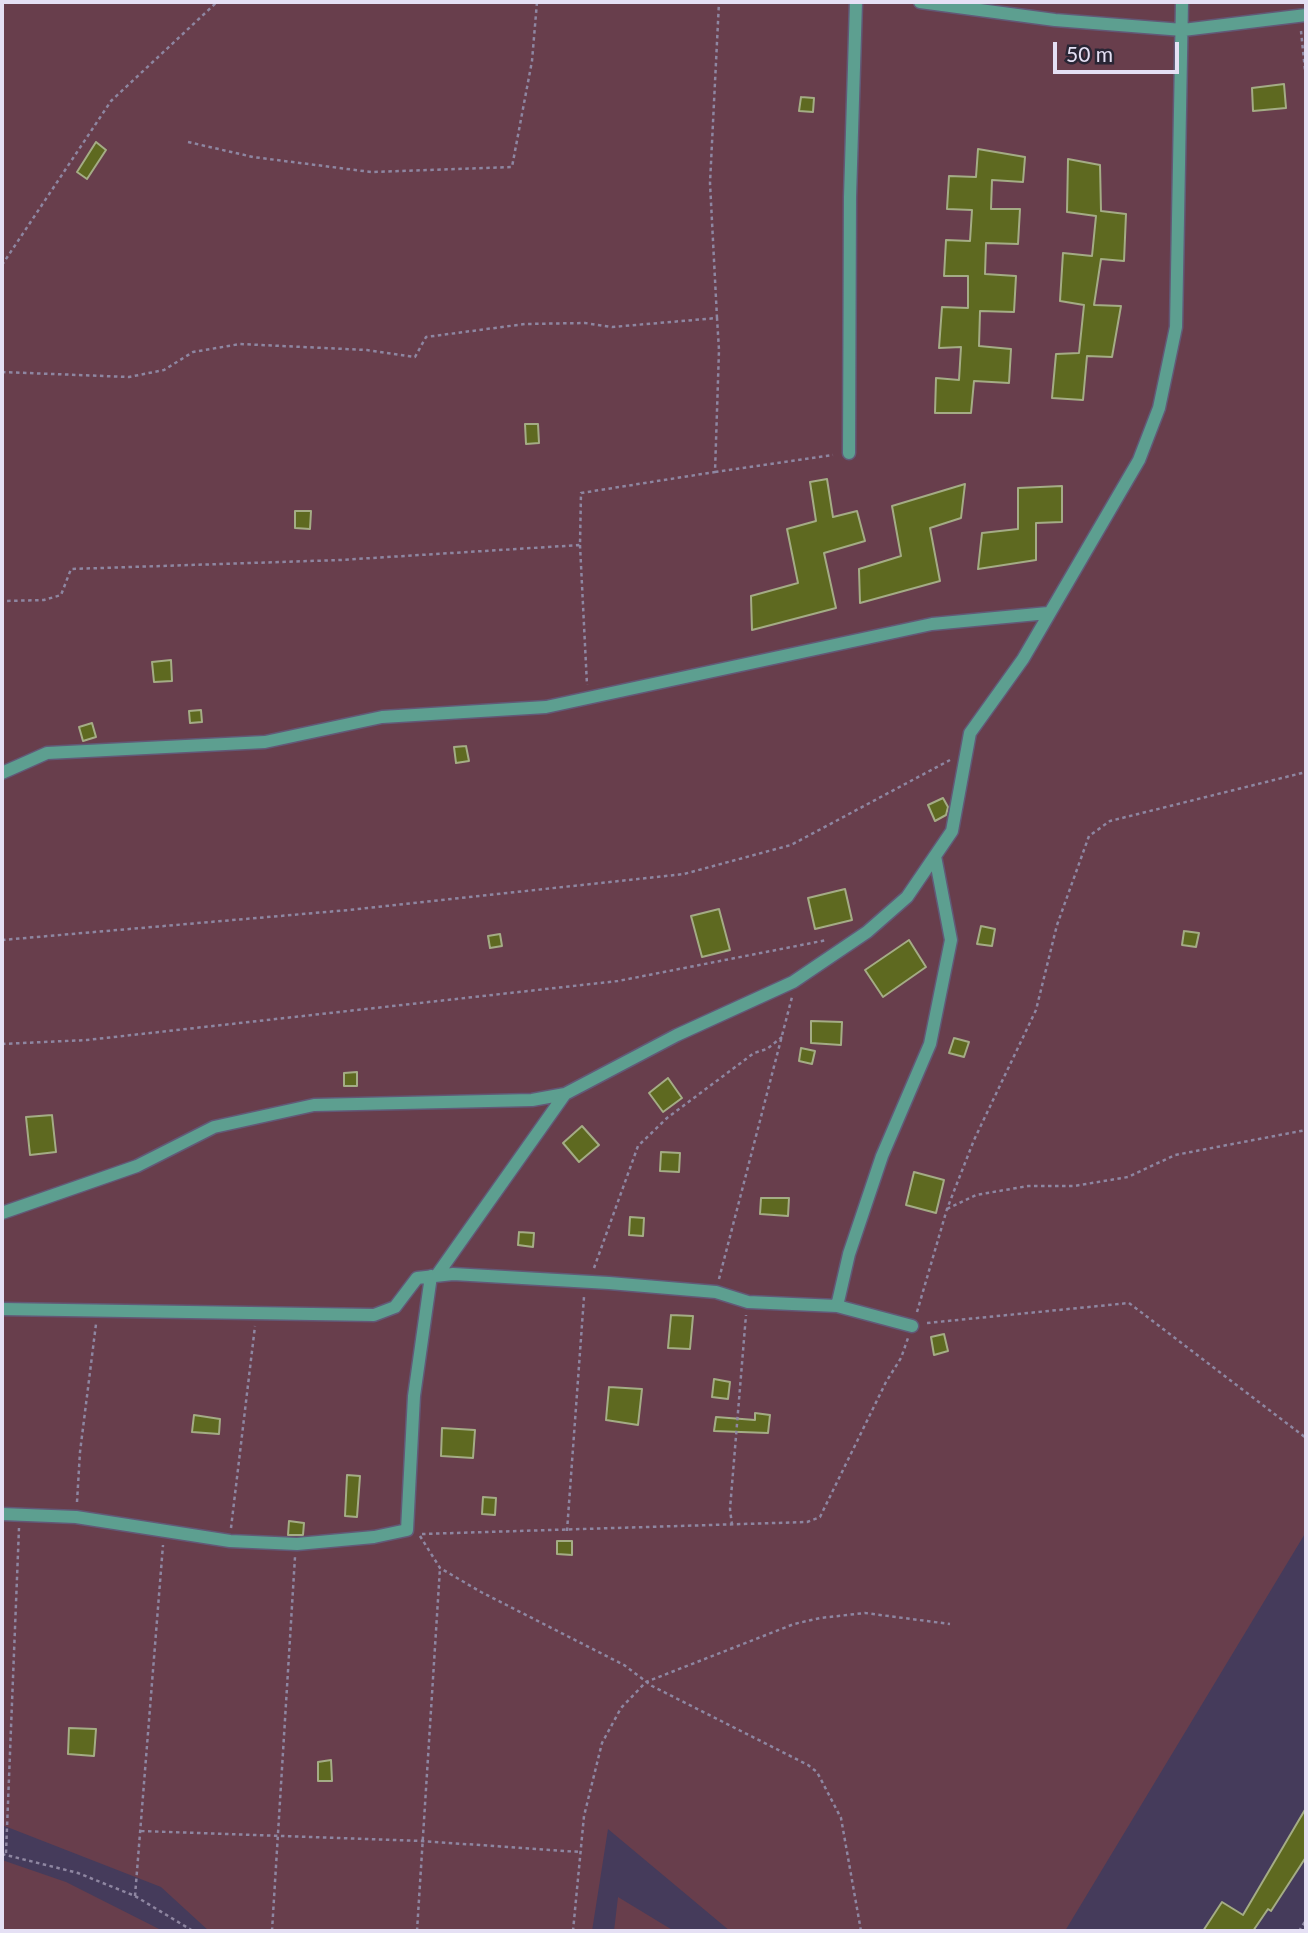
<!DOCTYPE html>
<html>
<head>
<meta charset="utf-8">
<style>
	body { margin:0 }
	#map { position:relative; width:1308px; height:1933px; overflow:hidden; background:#453b5b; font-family:Lato,sans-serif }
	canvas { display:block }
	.frame { position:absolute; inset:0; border:4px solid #e5e0f4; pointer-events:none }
	.scale { position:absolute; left:1053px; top:42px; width:126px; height:32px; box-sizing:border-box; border:4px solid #e5e0f4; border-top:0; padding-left:9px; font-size:21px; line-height:24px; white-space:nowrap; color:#e5e0f4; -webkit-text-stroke:5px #292534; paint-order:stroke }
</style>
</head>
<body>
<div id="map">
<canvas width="1308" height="1933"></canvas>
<div class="frame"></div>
<div class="scale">50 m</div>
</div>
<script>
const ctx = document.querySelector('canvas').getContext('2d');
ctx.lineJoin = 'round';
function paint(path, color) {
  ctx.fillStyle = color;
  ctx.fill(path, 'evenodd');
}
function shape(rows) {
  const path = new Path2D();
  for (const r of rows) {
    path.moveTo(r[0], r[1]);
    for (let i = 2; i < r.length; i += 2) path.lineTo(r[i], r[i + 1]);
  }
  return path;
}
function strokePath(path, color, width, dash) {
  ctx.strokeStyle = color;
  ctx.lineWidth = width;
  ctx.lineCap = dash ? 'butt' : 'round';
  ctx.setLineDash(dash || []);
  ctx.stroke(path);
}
paint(shape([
	[2,2,1306,2,1306,1532,1065,1931,730,1931,608,1829,592,1931,209,1931,161,1887,2,1825],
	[2,1860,66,1882,163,1931,2,1931],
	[618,1897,674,1931,614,1931]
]), '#683e4c');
const building = shape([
	[1284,84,1286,108,1253,111,1252,88,1284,84],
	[801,97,814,98,813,112,799,111,801,97],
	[96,142,106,150,87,179,77,172,96,142],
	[978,149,1025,157,1023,182,992,180,991,209,1020,209,1018,244,986,243,985,274,1016,276,1014,312,980,311,979,346,1011,349,1009,383,974,381,971,413,935,413,936,378,959,380,961,347,939,348,942,307,968,308,968,276,944,276,946,240,970,241,972,210,947,209,949,176,976,177,978,149],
	[1068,159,1100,165,1101,211,1126,214,1124,261,1101,259,1094,305,1121,306,1112,357,1087,356,1083,400,1052,398,1056,354,1079,353,1084,305,1060,301,1063,253,1092,256,1096,216,1067,212,1068,159],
	[525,424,538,424,539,443,526,444,525,424],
	[827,479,833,517,857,511,865,541,824,553,836,608,752,630,751,596,798,583,787,529,816,521,810,482,827,479],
	[965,484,961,518,930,528,940,581,860,603,859,569,901,556,892,506,965,484],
	[1062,486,1062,522,1036,523,1036,560,978,569,982,533,1018,529,1018,488,1062,486],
	[295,511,311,511,310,529,295,528,295,511],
	[171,660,172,681,154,682,152,662,171,660],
	[201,710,202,722,190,723,189,711,201,710],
	[92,723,96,737,83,741,79,727,92,723],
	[466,746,469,761,456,763,454,747,466,746],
	[943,798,948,807,946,815,935,821,928,805,943,798],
	[845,889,852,920,815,929,808,898,845,889],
	[719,909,730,950,702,957,691,916,719,909],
	[981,926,995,929,992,946,977,944,981,926],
	[1184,931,1199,933,1196,947,1182,945,1184,931],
	[500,934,502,946,490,948,488,936,500,934],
	[909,940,926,967,883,997,865,970,909,940],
	[811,1021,842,1022,841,1045,811,1043,811,1021],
	[954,1038,969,1042,964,1057,949,1053,954,1038],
	[801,1048,815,1051,812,1064,799,1061,801,1048],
	[357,1072,357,1086,344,1086,344,1073,357,1072],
	[668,1078,682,1098,663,1112,649,1093,668,1078],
	[52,1115,56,1152,30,1155,26,1117,52,1115],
	[582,1126,599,1145,579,1162,563,1143,582,1126],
	[661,1152,680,1153,679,1172,660,1171,661,1152],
	[914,1172,944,1180,936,1213,906,1205,914,1172],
	[761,1198,789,1198,788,1216,760,1214,761,1198],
	[630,1217,644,1218,643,1236,629,1235,630,1217],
	[519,1232,534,1233,533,1247,518,1245,519,1232],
	[671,1315,693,1316,690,1349,668,1348,671,1315],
	[944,1334,948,1351,934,1355,931,1337,944,1334],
	[714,1379,730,1382,728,1399,712,1397,714,1379],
	[609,1387,642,1389,638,1425,606,1420,609,1387],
	[755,1413,770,1415,768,1433,714,1431,716,1417,755,1420,755,1413],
	[194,1415,220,1419,219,1434,192,1432,194,1415],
	[442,1428,475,1430,473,1458,441,1456,442,1428],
	[347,1475,360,1476,357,1517,345,1516,347,1475],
	[483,1497,496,1498,495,1515,482,1514,483,1497],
	[289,1521,304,1523,303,1535,288,1535,289,1521],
	[557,1541,572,1541,572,1555,557,1554,557,1541],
	[69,1728,96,1729,94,1756,68,1754,69,1728],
	[331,1760,332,1781,318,1781,318,1762,331,1760],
	[1306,1808,1306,1857,1271,1911,1268,1909,1253,1931,1203,1931,1222,1902,1243,1915,1306,1808]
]);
paint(building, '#5e6920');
strokePath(building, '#a4ac85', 2);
const minor = shape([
	[920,2,1055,20,1183,30,1306,15],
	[849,453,850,197,856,2],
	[2,773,47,753,265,742,382,717,546,707,932,624,1048,613],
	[2,1213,137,1166,214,1127,314,1105,532,1100,565,1094,677,1035,793,982,867,932,907,897,952,831,970,733,1023,659,1139,460,1159,408,1176,327,1182,2],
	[437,1275,565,1094],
	[837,1306,912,1326],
	[2,1309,374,1315,395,1307,417,1278,453,1274,609,1283,716,1292,748,1302,837,1306,849,1254,882,1156,930,1044,951,940,935,856],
	[2,1514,76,1517,230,1541,297,1544,374,1537,407,1530,414,1396,431,1276]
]);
strokePath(minor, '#625977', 15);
strokePath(shape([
	[1301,31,1306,80],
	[188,142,253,157,371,172,512,167,532,61,537,2],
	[2,265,111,101,217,2],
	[717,318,710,183,719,2],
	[2,372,129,377,164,370,193,352,240,344,367,350,415,357,426,337,525,324,585,323,612,327,717,318,719,350,715,472,581,493,580,545,340,560,71,569,61,595,44,600,2,601],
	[715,472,833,455],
	[580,545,587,685],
	[2,940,349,910,684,874,791,845,950,760],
	[2,1044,87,1040,618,981,827,940],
	[947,1209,976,1195,1028,1186,1074,1186,1128,1177,1175,1155,1306,1130],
	[594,1268,638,1146,667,1118,754,1053,767,1049,782,1037],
	[719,1279,792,997],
	[917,1312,947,1209,974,1140,1036,1010,1057,925,1089,836,1110,821,1306,772],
	[927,1323,1129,1303,1306,1438],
	[77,1502,80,1452,96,1324],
	[732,1525,730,1509,746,1315],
	[231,1528,255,1326],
	[567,1531,584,1297],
	[422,1534,807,1522,820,1517,886,1382,901,1358,908,1338],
	[420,1536,440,1568,481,1592,624,1665,652,1686,808,1765,817,1772,841,1818,861,1931],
	[141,1831,421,1841,580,1852],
	[6,1853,19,1528],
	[2,1854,78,1873,135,1896,193,1931],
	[135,1896,163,1545],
	[272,1931,295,1557],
	[417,1931,440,1568],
	[573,1931,584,1816,602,1743,621,1708,646,1682,794,1624,820,1618,865,1613,950,1624],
	[1299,1931,1306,1920]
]), '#8e86a1', 2.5, [3.5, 3.5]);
strokePath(minor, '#5d9f90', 12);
</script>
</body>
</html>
